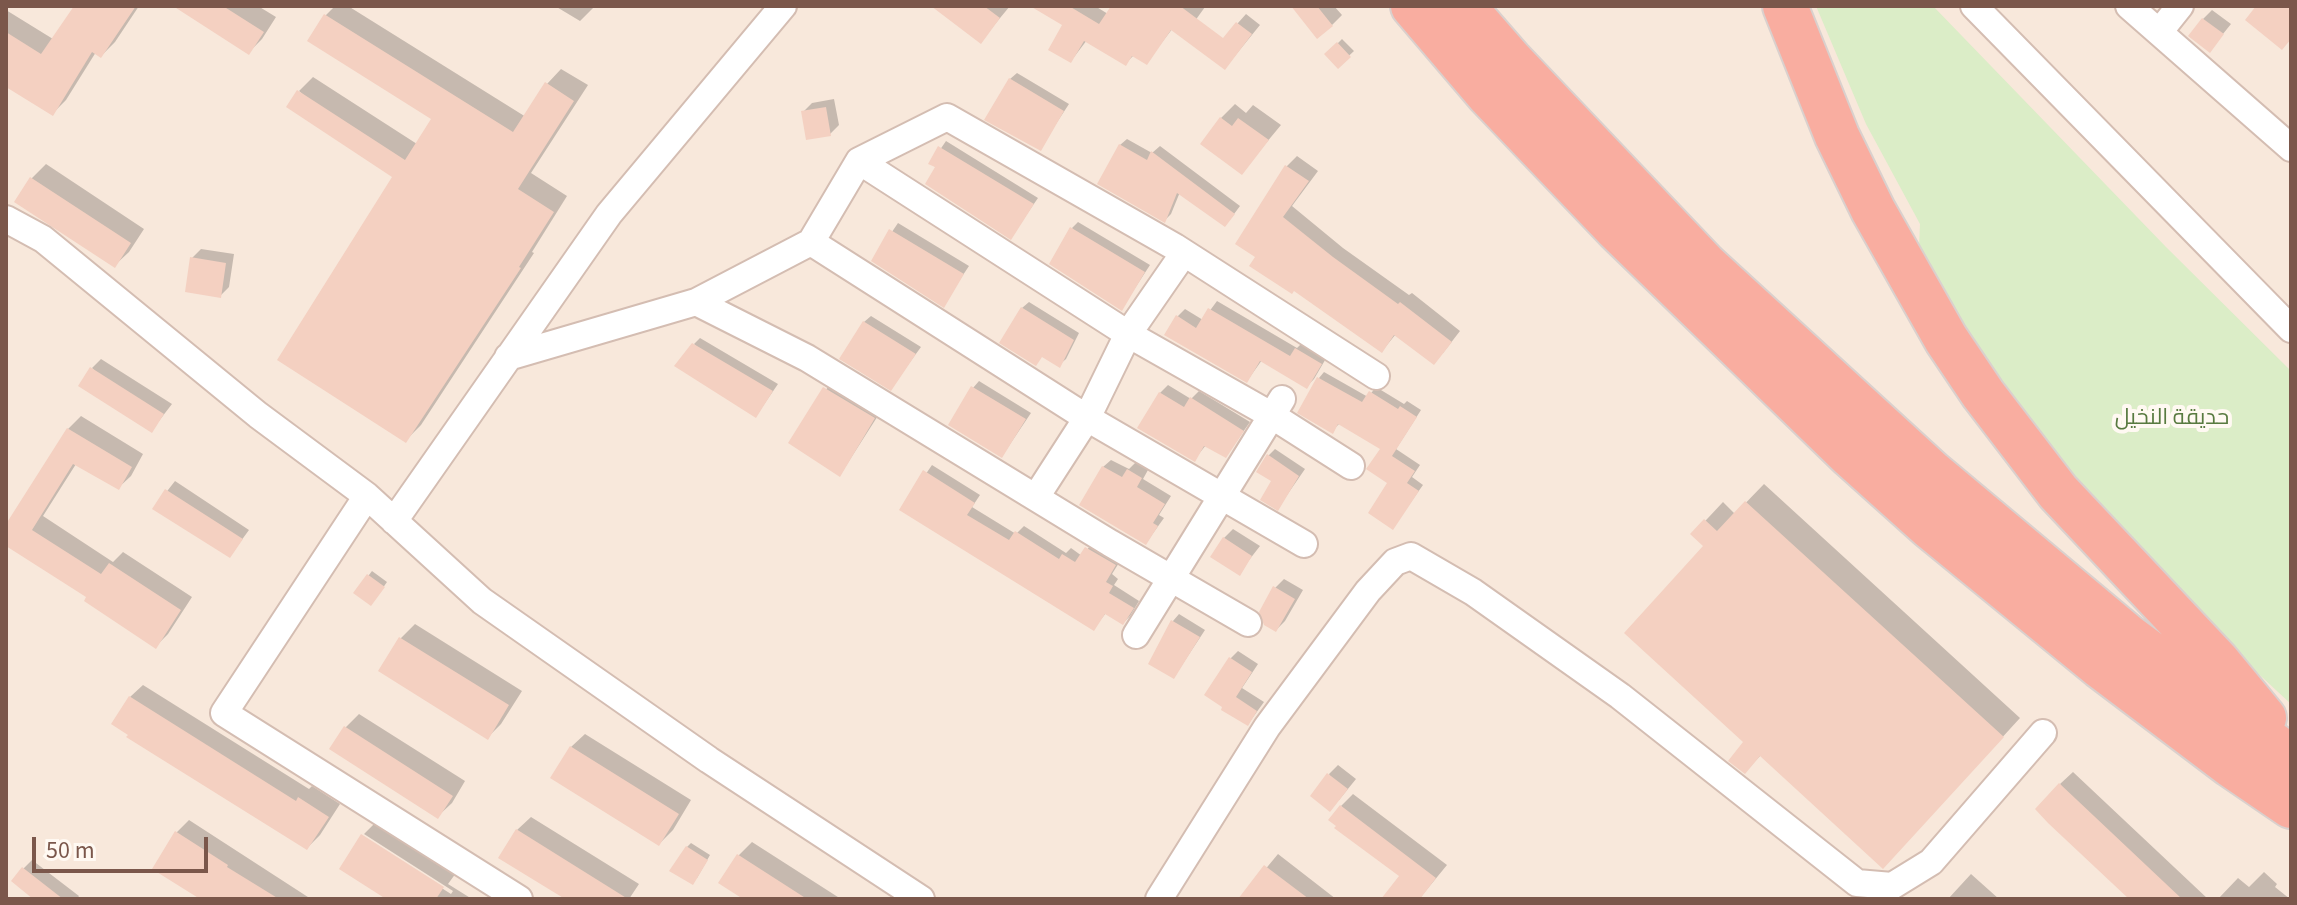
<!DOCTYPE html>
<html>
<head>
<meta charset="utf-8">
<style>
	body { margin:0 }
	#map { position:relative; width:2297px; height:905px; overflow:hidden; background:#fdf4eb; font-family:"Source Sans 3",sans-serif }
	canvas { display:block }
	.frame { position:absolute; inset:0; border:8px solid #7b574b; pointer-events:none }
	.scale { position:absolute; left:32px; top:837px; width:176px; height:36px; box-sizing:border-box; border:4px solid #7b574b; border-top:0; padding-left:10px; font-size:24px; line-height:28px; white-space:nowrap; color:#7b574b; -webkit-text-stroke:6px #fff9f2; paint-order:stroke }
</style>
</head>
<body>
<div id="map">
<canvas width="2297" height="905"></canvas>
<div class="frame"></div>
<div class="scale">50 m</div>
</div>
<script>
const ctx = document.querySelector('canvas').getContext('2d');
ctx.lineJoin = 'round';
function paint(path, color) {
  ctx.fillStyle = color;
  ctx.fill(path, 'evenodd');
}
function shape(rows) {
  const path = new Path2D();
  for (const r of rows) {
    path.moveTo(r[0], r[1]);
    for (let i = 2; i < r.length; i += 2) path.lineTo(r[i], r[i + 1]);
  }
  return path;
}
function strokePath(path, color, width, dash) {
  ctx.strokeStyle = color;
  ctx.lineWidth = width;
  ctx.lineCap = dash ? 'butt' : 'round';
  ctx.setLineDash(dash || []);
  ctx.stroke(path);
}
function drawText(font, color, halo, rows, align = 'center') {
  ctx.font = font + ' "Source Sans 3",Cairo,sans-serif';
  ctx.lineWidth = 8;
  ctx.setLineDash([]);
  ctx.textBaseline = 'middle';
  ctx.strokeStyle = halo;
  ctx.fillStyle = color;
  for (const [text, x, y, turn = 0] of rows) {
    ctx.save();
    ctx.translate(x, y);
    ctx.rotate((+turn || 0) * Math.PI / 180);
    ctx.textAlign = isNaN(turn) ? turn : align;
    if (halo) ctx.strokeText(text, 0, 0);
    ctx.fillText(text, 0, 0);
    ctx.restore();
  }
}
paint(shape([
	[6,6,2291,6,2291,899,6,899]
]), '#f8e8db');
paint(shape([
	[1816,6,1933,6,2166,247,2291,371,2291,704,2195,615,2057,465,1918,269,1920,224,1866,124]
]), '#dbedc7');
paint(shape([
	[76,6,139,6,115,42,101,56,96,52,66,100,53,113,6,85,6,10,53,39],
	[176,6,258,6,276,17,262,39,249,52],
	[335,6,348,6,526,117,547,84,561,69,588,85,531,173,567,196,532,252,534,253,421,425,406,440,395,176,299,91,313,77,417,144,434,118,325,16],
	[555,6,595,6,580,21],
	[935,6,1010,6,981,41],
	[1053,6,1095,6,1108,14,1113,6,1205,7,1192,25,1173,28,1146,63,1134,55,1126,63,1087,40,1071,61,1065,24],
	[1294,6,1334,6,1342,15,1332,25],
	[2212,10,2231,24,2210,50,2203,19],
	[1246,14,1260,25,1225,68,1238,23],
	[1342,39,1354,51,1338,66,1327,54],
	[1017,73,1069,104,1040,148,1010,79],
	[834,99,839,125,830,134,803,112,812,103],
	[1235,104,1246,113,1253,105,1281,125,1242,172,1221,118],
	[1127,139,1152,153,1160,146,1240,206,1231,218,1180,192,1171,214,1165,220,1120,145],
	[946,141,1038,198,1011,237,931,163],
	[1297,156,1318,171,1292,206,1343,248,1409,295,1412,293,1460,331,1443,353,1396,334,1382,351,1238,243,1287,166],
	[46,164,144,229,129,252,115,265,17,201,32,178],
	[1078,222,1150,265,1122,308,1072,228],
	[898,223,969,266,943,305,873,260],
	[201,249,234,254,229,287,220,296,192,258],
	[1217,301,1297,348,1304,341,1328,355,1314,379,1307,386,1262,360,1247,381,1177,317,1185,309,1203,320],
	[1029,302,1079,333,1066,359,1059,365,1022,308],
	[871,316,921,347,891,388,864,322],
	[700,338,778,384,756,416,694,344],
	[101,359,172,404,152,430,92,368],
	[1324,372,1368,397,1376,387,1404,404,1407,401,1421,410,1396,449,1420,465,1412,477,1423,485,1393,527,1390,483,1383,448,1340,423,1332,431,1319,378],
	[832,381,881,411,840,475,791,442],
	[979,381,1031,413,1002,456,973,388],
	[1168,385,1191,399,1199,391,1250,422,1226,456,1206,445,1194,460,1160,393],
	[81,416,143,454,131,476,118,488,76,464,43,516,113,562,123,552,192,597,168,634,156,646,89,596,6,545,6,527,68,429],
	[1275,449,1305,469,1278,508,1268,456],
	[1111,460,1129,469,1136,462,1148,470,1143,479,1171,496,1159,515,1164,518,1146,543,1103,467],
	[932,465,980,495,972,507,1016,534,1024,526,1066,553,1071,548,1082,556,1094,541,1122,558,1112,574,1118,579,1114,585,1139,601,1130,616,1123,623,1106,613,1093,629,901,510],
	[175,481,249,530,230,556,154,508],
	[1764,484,2020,718,1901,848,1761,755,1745,772,1746,741,1706,546,1693,534,1723,502,1735,514],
	[1233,529,1260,546,1239,573,1224,538],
	[372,571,387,582,375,599,356,592],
	[1284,579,1303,590,1285,621,1276,630,1275,588],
	[1179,614,1205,630,1174,677,1173,621],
	[415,624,522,691,501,724,488,737,381,671,401,638],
	[1238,651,1258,664,1242,688,1264,702,1248,724,1224,709,1230,659],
	[143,685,309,789,312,786,340,804,320,835,307,848,130,697],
	[359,714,465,781,452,803,438,816,345,728],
	[585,734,691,800,673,830,659,844,571,747],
	[1338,765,1356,779,1339,800,1329,774],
	[2073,772,2208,899,2132,899,2060,784],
	[1353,794,1447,865,1419,899,1383,899,1402,876,1341,806],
	[531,817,639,884,629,899,569,899,517,830],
	[189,820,311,899,204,899,176,833],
	[376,822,456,873,448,884,472,899,391,899,363,838,451,894,453,891,364,834],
	[752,842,841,899,747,899,738,856],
	[691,843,710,855,697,878,687,847],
	[1278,854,1336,899,1249,899,1244,895],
	[32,860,79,896,77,899,37,899,23,869],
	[2264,872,2277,884,2275,887,2290,899,2218,899,2238,878,2249,887],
	[1971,874,1999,899,1948,899]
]), '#0003');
paint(shape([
	[74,6,136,6,101,58,92,52,53,116,6,87,6,32,41,54],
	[173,6,223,6,264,32,249,55],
	[931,6,984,6,1000,18,981,44],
	[1030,6,1069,6,1099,24,1111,6,1180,6,1223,38,1236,22,1252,34,1225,70,1171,30,1147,65,1132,56,1126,66,1084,41,1071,63,1048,50,1062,25],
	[1291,6,1317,6,1333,26,1317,39],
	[2256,6,2291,6,2291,39,2282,50,2245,20],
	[324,14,513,132,545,82,574,101,518,189,554,212,519,267,521,268,406,443,277,360,392,177,286,107,297,90,405,160,431,119,307,41],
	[2202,18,2224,34,2210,53,2188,36],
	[1337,42,1351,57,1338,69,1324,54],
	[1009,78,1064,111,1041,151,984,120],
	[826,107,831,136,806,140,801,111],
	[1220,117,1232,126,1238,118,1269,140,1242,175,1200,144],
	[1119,144,1147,160,1151,151,1235,214,1225,227,1177,193,1165,223,1097,184],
	[938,146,1034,204,1011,240,925,184,935,167,928,164],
	[1285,165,1309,181,1283,217,1333,257,1398,304,1400,302,1452,342,1434,365,1394,335,1382,353,1294,291,1292,294,1249,266,1255,257,1235,244],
	[30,177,131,243,115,268,14,202],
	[1070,227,1145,272,1122,311,1049,264],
	[889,229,964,274,944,308,871,261],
	[190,257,226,263,221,298,185,292],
	[1021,307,1074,340,1060,368,1042,357,1036,366,999,343],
	[1208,308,1290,356,1295,348,1322,364,1307,389,1260,361,1247,383,1164,335,1176,315,1196,328],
	[863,321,916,354,891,391,839,359],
	[692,343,773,391,756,418,674,366],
	[90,367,164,414,152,433,78,386],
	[1317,377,1362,402,1369,391,1398,409,1400,406,1417,417,1392,456,1415,471,1407,483,1419,491,1393,530,1368,513,1387,483,1366,469,1380,449,1338,424,1333,434,1297,413],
	[971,386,1026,419,1002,458,948,425],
	[823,387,875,418,840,477,788,443],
	[1159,392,1184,407,1190,397,1244,431,1226,458,1204,446,1195,462,1137,428],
	[67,428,132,467,119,490,73,464,32,530,101,574,109,563,181,610,156,649,84,601,86,597,6,546,6,524],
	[1267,454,1299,476,1278,511,1260,500,1271,481,1256,472],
	[1102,466,1122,477,1127,469,1142,478,1137,487,1165,504,1153,523,1158,526,1146,545,1079,505],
	[923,470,975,503,967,515,1009,540,1015,531,1059,559,1062,554,1075,562,1085,547,1116,565,1106,582,1113,586,1109,593,1134,608,1123,625,1105,614,1094,631,899,510],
	[165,489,243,539,230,558,152,509],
	[1745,501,2004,737,1883,869,1760,756,1745,774,1728,761,1743,742,1624,633,1703,546,1690,534,1704,519,1717,531],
	[1223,537,1252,556,1240,576,1210,557],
	[367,574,385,587,371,606,353,593],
	[1273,586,1295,599,1276,632,1264,625,1259,612],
	[1171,620,1200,637,1174,679,1148,664],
	[399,637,509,705,488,740,378,671],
	[1229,657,1252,672,1236,697,1257,711,1248,726,1221,710,1222,707,1204,695],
	[129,696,296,801,298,797,329,817,307,850,126,737,128,735,111,724],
	[344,726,453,796,438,819,329,749],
	[570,746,679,814,659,846,550,778],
	[1327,773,1348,789,1330,812,1310,796],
	[2059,783,2182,899,2129,899,2048,823,2035,809],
	[1340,805,1436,878,1420,899,1381,899,1399,876,1334,828,1336,826,1328,820],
	[516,829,628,899,565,899,498,858],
	[175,831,228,865,227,867,279,899,200,899,152,869],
	[361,834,444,887,436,899,386,899,339,869],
	[686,846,708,860,693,885,669,871],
	[737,854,807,899,743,899,718,883],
	[1264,865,1309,899,1238,899],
	[22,867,63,899,33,899,11,881]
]), '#f4d0c1');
const street = shape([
	[1974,6,2291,329],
	[2129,6,2291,148],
	[2160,31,2180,6],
	[859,161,947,117,1175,247,1376,376],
	[6,219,43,239,258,415,367,496,482,601,709,760,921,899],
	[811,242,859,161,1128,334,1271,415,1351,466],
	[696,302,811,242,1087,418,1304,544],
	[508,357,696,302,807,358,1110,543,1248,623],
	[367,496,224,713,519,899],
	[1036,497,1087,418,1128,334,1184,253],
	[394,521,609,214,783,6],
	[1136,635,1282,399],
	[1159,899,1267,727,1368,591,1395,562,1411,556,1473,592,1620,696,1857,883,1892,886,1931,862,2043,733]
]);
const highway = shape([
	[1413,6,1488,94,1617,229,1851,456,1929,526,2100,666,2231,765,2291,806],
	[1463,6,1510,60,1705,265,1932,473,2127,636,2291,758],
	[1785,6,1837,136,1873,210,1946,339,1983,394,2058,492,2217,661,2264,718]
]);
strokePath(street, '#d4bdb2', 30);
strokePath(highway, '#dad0cd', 48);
strokePath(street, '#fff', 26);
strokePath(highway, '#f9ada0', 44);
drawText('22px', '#587a40', '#fff9f2', [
	["حديقة النخيل",2172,419]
]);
</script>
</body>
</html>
